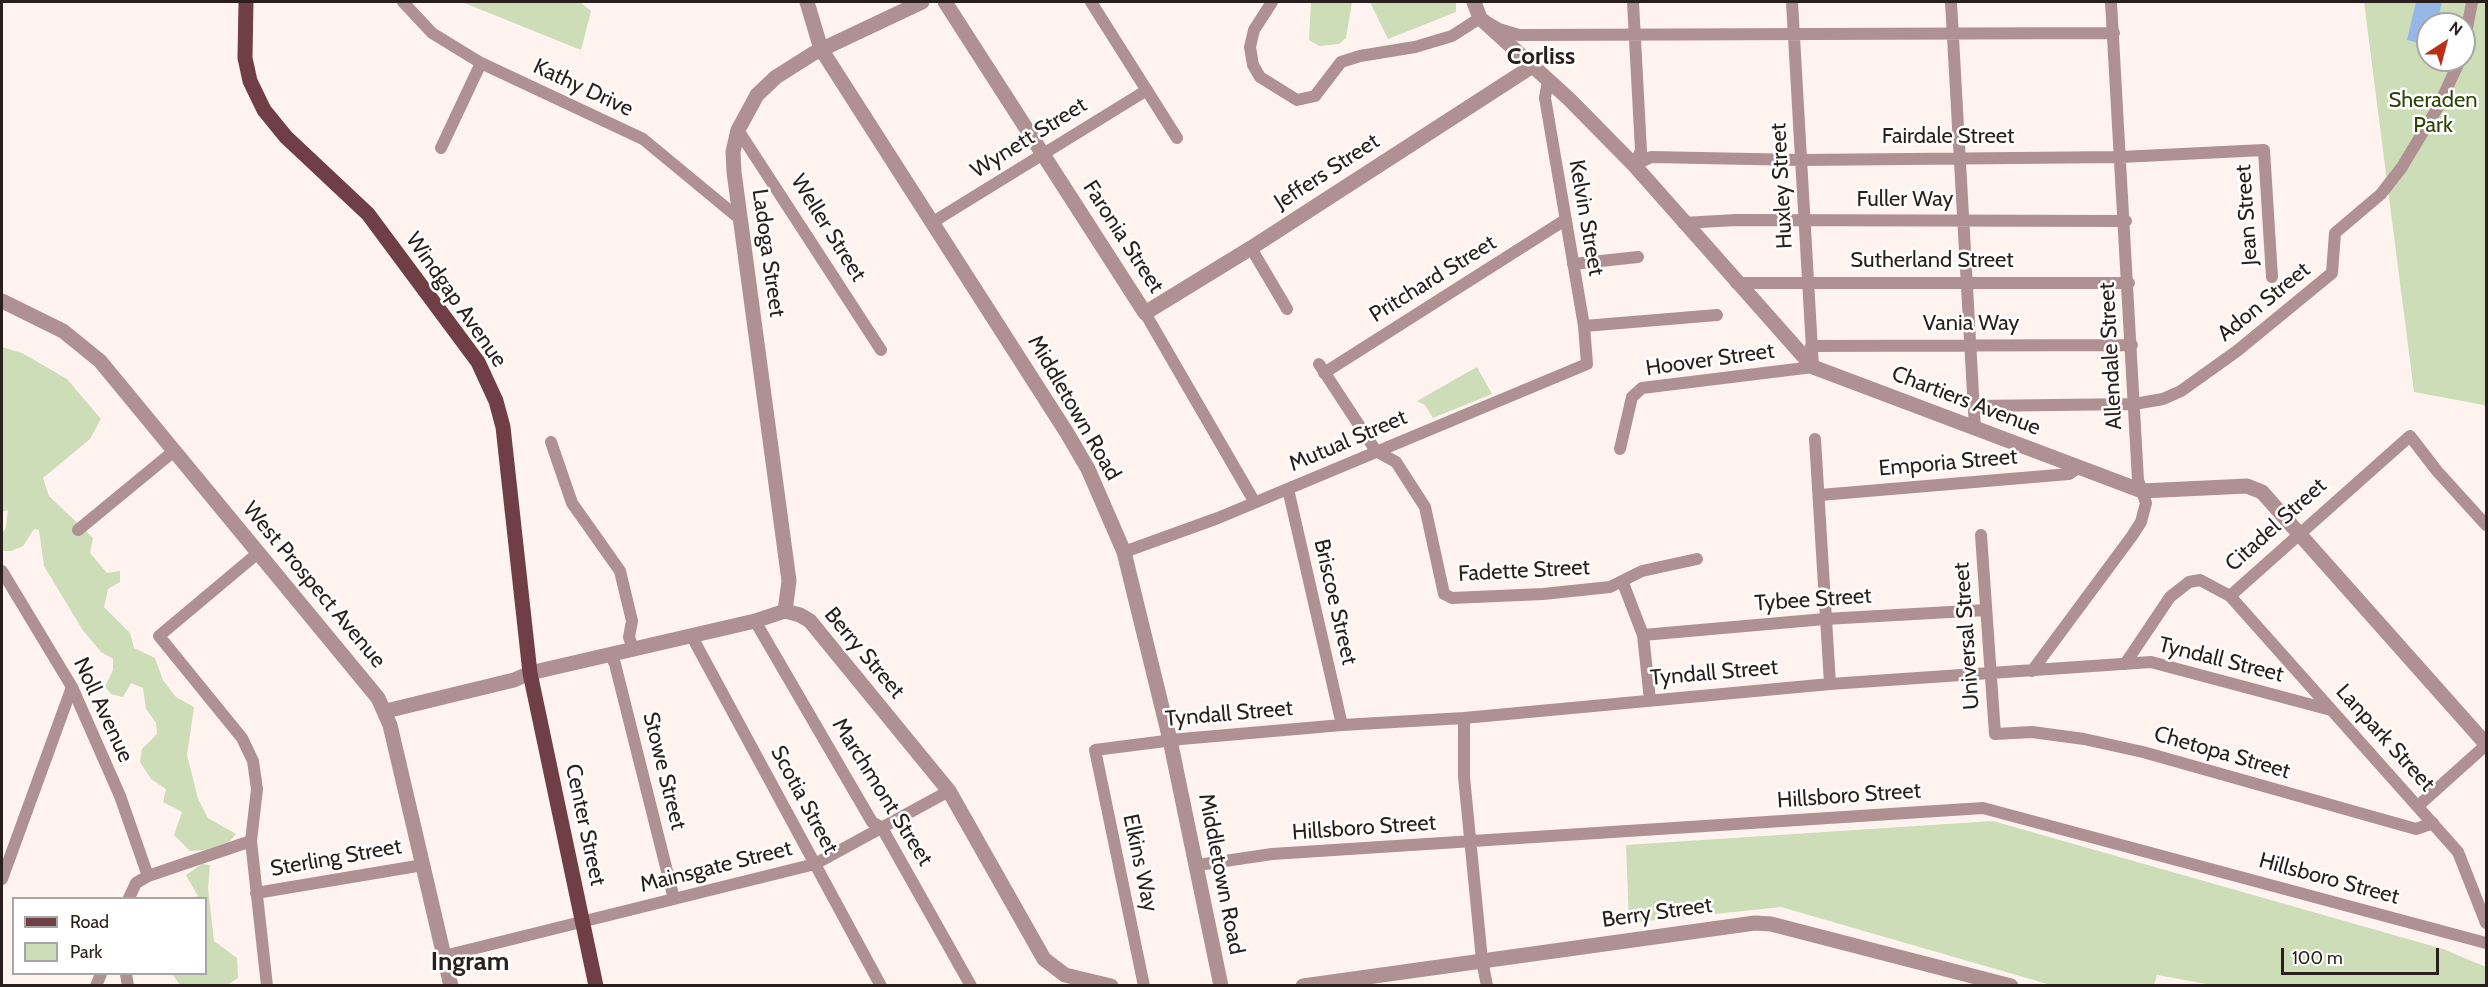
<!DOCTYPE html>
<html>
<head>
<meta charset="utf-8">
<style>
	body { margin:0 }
	#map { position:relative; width:2488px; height:987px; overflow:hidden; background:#fef3ef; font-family:Cabin,sans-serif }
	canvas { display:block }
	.frame { position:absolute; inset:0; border:3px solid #291f1c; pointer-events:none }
	.legend { position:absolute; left:12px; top:897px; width:195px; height:78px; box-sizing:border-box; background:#fff; border:2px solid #a9a5a4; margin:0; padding:8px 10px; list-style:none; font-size:18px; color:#291f1c }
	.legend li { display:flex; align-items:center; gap:12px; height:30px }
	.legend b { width:30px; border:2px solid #a9a5a4 }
	.north { position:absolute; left:2416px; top:12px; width:60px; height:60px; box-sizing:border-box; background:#fff; border:2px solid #a9a5a4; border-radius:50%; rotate:36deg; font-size:16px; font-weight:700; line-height:24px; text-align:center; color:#291f1c }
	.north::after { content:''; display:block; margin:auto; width:21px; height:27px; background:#bb2f16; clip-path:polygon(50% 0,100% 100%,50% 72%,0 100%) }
	.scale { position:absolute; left:2281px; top:948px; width:158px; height:27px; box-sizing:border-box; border:3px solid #291f1c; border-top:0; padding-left:8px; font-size:18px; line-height:21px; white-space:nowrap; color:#291f1c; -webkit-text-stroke:4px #fff; paint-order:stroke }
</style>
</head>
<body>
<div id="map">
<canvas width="2488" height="987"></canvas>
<div class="frame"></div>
<ul class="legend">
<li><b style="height:8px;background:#703f45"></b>Road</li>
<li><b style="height:16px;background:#ccddb8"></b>Park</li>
</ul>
<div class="north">N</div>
<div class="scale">100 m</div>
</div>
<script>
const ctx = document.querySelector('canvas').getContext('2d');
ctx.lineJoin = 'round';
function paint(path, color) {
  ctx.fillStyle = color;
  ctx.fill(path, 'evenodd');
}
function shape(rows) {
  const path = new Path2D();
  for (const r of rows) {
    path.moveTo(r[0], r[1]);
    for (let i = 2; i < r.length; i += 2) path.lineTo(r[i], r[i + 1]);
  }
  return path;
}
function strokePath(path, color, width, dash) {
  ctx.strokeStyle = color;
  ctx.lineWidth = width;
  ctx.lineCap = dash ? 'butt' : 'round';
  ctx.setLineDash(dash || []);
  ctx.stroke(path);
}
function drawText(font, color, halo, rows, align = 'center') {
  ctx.font = font + ' Cabin,sans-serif';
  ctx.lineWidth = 5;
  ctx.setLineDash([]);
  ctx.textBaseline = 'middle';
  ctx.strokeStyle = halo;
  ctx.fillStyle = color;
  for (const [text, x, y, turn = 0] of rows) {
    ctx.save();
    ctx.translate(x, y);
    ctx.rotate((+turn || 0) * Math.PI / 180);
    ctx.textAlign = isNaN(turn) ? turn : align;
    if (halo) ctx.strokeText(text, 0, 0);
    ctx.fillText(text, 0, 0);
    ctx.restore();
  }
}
paint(shape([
	[462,2,580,2,591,11,581,50],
	[1311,2,1352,2,1346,38,1339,44,1319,46,1309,40],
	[1370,2,1456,2,1456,12,1388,39],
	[2364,2,2486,2,2486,409,2484,405,2414,392],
	[2428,24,2464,24,2464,60,2428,60],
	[2,347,22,353,67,379,101,419,90,439,43,478,49,496,93,538,90,553,107,573,120,571,120,582,108,589,104,607,130,633,134,648,155,658,163,680,176,697,194,707,187,755,198,799,208,818,236,834,229,842,206,850,190,851,174,835,182,812,163,802,166,789,151,779,140,762,142,749,157,734,156,723,146,709,143,688,131,683,123,697,111,694,105,687,113,670,113,659,101,652,82,629,44,566,39,530,34,529,23,546,11,551,2,551,2,534,6,527,8,510,2,512],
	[1477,367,1492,394,1433,418,1425,405,1417,401],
	[1993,821,2443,949,2486,967,2486,985,2218,986,2157,975,2154,985,2051,985,1781,907,1629,923,1626,845],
	[202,864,210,865,208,888,214,941,237,958,238,978,227,985,180,985,172,974,206,974,206,898,192,898,198,896,186,875]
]), '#ccddb8');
paint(shape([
	[2416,2,2442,2,2437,24,2428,24,2428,45,2407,40]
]), '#96b8e9');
strokePath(shape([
	[403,2,432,33,481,63,643,139,741,220],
	[1091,2,1177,138],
	[1272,2,1254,30,1250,47,1253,65,1260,77,1297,100,1315,96,1341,62,1360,56,1415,47,1452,36,1480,18,1499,29,1519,35,2114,33],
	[1633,2,1641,151,1634,165],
	[1951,2,1975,429],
	[2464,44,2472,2],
	[738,130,881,350],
	[441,148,481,63],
	[1634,165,1651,157,1801,160,2121,157,2264,150,2272,277],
	[933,222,1147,90],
	[1683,223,1736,220,2126,221],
	[1251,248,1287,309],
	[1573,264,1638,257],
	[1736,283,2129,283],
	[1145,313,1254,501],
	[1584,326,1717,315],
	[1811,346,2132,345],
	[1319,364,1376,451,1396,462,1425,507,1444,594,1452,598,1543,594,1610,587,1642,571,1697,559],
	[1324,373,1565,220],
	[1975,406,2134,404,2163,399,2181,391,2237,351,2332,273,2335,233,2381,194,2402,167,2438,107,2460,60],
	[1815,439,1830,684],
	[551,442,572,503,620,571,632,621,629,637,633,649],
	[1620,449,1632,397,1642,388,1813,367,1792,2],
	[1288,489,1342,725],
	[1820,495,2069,474,2078,468],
	[78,530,174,451],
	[1981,535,1995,734,2032,732,2084,739,2143,752,2416,829,2433,823],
	[1124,552,1218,518,1587,364,1584,326,1545,98,1548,80],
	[258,553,159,636,242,738,253,761,257,789,251,841,267,986],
	[2,571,72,687,120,796,148,876],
	[1623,583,1643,635,1650,700],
	[2230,596,2410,436,2437,471,2486,525],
	[755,621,872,822,882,828,971,986],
	[691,635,881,986],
	[1643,635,1825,619,1986,610],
	[610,654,615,664,674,899],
	[2125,664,2170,597,2189,582,2200,580,2230,596,2458,852,2486,923],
	[2032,671,2132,536,2141,522,2146,503,2138,480,2111,2],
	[1464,718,1464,777,1482,960,1487,986],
	[2418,806,2486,745],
	[1198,865,1272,854,1983,808,2486,943],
	[2,879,72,687],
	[256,893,423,865],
	[129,898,136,883,148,876,251,841],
	[444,956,815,864,949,791],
	[126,974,128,986],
	[96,986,101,974],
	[1144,986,1095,750,1181,739,1342,725,1464,718,1830,684,2151,662,2331,710]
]), '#af9193', 12);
strokePath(shape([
	[807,2,821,49,1067,433,1088,469,1124,552,1170,740,1221,986],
	[945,2,1145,313,1251,248,1531,67],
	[1474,2,1480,18,1569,99,1634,165,1813,367,2142,491,2247,486,2262,492,2486,744],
	[2,301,63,331,100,361,378,698,390,725,451,986],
	[785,611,789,581,734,172,733,152,738,130,757,95,776,77,814,53,922,2],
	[386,711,514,680,530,673,755,621,785,611,800,615,810,621,949,791,1044,959,1065,975,1111,986],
	[1303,986,1755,923,1771,924,2011,986]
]), '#af9193', 15);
strokePath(shape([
	[246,2,245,58,250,81,264,110,286,137,368,214,478,362,496,401,503,427,530,673,596,986]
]), '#703f45', 15);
drawText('22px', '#291f1c', '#fff', [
	["Kathy Drive",583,88,25],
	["Fairdale Street",1948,137],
	["Wynett Street",1029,138,-32],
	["Jeffers Street",1327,172,-33],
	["Huxley Street",1782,186,-93],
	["Fuller Way",1905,200],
	["Jean Street",2247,215,-94],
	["Kelvin Street",1586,218,80],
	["Weller Street",828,228,58],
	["Faronia Street",1123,237,57],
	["Ladoga Street",768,253,82],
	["Sutherland Street",1932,261],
	["Pritchard Street",1433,279,-32],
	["Windgap Avenue",456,300,55],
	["Adon Street",2264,302,-39],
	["Vania Way",1971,324],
	["Allendale Street",2111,356,-93],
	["Hoover Street",1710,360,-8],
	["Chartiers Avenue",1966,401,21],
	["Middletown Road",1074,408,60],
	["Mutual Street",1348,441,-23],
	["Emporia Street",1948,463,-5],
	["Citadel Street",2276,525,-42],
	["Fadette Street",1524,571,-3],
	["West Prospect Avenue",314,585,50],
	["Tybee Street",1813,600,-4],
	["Briscoe Street",1335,602,77],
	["Universal Street",1967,636,-94],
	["Berry Street",864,653,50],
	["Tyndall Street",2221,660,14],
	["Tyndall Street",1714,673,-5],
	["Noll Avenue",103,710,65],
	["Tyndall Street",1229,714,-5],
	["Lanpark Street",2385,738,48],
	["Chetopa Street",2222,753,16],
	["Stowe Street",664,771,76],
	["Marchmont Street",882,792,58],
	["Hillsboro Street",1849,796,-4],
	["Scotia Street",804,800,62],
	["Center Street",585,825,78],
	["Hillsboro Street",1364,828,-4],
	["Sterling Street",336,858,-10],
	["Elkins Way",1140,863,78],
	["Mainsgate Street",716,867,-14],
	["Middletown Road",1221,874,79],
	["Hillsboro Street",2329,879,15],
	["Berry Street",1657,913,-8]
]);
drawText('22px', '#304405', '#fff', [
	["Sheraden",2433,101],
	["Park",2433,126]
]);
drawText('bold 24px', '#291f1c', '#fff', [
	["Corliss",1541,57]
]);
drawText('bold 26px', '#291f1c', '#fff', [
	["Ingram",470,962]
]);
</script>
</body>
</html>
